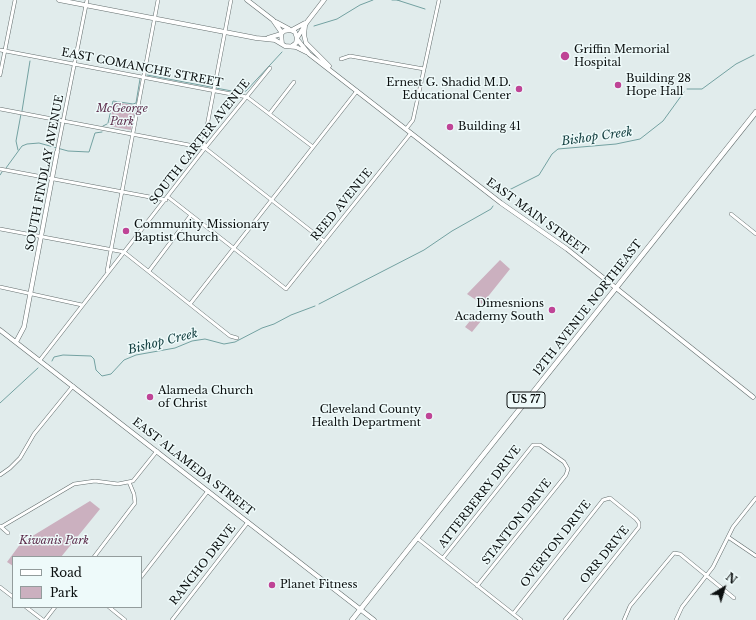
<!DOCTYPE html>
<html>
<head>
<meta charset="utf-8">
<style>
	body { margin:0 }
	#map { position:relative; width:756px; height:620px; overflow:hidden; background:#e1ecec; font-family:"Libre Baskerville",serif }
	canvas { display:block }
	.legend { position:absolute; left:12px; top:556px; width:130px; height:52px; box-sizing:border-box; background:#eefafa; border:1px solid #939c9c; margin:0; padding:5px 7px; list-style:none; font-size:12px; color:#0a0e0e }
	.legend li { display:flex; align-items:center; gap:8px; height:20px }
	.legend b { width:20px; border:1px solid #939c9c }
	.north { position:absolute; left:704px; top:568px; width:40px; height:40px; -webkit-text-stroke:3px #eefafa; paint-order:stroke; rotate:38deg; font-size:11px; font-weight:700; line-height:16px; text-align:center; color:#0a0e0e }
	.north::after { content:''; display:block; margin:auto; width:14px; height:18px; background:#0a0e0e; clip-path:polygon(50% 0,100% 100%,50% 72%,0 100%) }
</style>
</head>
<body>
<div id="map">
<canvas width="756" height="620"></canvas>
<ul class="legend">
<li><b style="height:5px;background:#fff"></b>Road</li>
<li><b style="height:11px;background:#cbb0bf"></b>Park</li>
</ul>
<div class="north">N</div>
</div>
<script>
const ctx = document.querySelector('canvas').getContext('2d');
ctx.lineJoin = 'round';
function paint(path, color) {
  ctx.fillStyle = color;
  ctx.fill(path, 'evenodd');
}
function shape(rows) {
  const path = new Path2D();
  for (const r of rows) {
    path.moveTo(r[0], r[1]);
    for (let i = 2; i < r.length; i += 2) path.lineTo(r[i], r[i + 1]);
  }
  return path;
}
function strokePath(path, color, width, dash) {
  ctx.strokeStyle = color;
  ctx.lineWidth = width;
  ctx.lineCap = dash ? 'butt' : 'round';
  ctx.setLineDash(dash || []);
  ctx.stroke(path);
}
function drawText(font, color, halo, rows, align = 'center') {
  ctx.font = font + ' "Libre Baskerville",serif';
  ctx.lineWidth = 3;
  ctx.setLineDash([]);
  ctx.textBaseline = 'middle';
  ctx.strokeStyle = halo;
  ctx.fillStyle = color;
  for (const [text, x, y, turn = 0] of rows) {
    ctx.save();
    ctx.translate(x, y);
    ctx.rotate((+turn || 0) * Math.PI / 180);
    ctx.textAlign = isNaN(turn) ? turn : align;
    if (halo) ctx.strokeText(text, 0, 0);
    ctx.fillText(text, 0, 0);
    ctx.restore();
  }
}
paint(shape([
	[114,102,134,105,135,109,131,130,109,126],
	[500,260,510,269,482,304,467,294],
	[474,316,481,321,472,332,465,327],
	[90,501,100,509,61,557,13,557,13,566,7,562,21,543]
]), '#cbb0bf');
strokePath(shape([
	[392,0,400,0],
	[397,0,425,9],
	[314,26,337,19,360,5,373,0],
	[147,75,237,92,246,91,282,52],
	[687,89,702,89,736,64,754,55],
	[22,111,30,61],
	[108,123,113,101,133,104,136,103,140,79],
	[103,126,107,124],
	[18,150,16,141,21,114],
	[6,168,22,146,27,144,39,143,68,151,89,152,95,133,102,132],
	[0,175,2,172],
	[507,191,539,175,552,154,558,149,616,144,640,139,663,121,684,92],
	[319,304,424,250,452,231,491,209,493,206],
	[52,361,54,357,63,355,91,356,94,359,96,370,102,376,111,374,124,360,136,355,175,348,192,341,205,339,224,344,235,342,262,328,274,324,291,315,315,306],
	[0,403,38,368]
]), '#73a1a1', 1);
const street = shape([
	[0,50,247,97,313,147],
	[341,59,350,56,424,69],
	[0,75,15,0],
	[0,109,205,148,324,241],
	[270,113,294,82],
	[406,129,413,120,439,0],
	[205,148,204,142,231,0],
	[57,152,87,0],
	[0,169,166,200],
	[168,197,286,289,411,133],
	[731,214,756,234],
	[0,229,124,252,230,336,237,338],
	[107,271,158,0],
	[149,271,191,215],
	[0,287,82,305],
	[190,304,357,91],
	[40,360,205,148,270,68],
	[0,475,10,468,20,458,34,434,73,386],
	[0,526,8,533],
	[1,527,74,484,95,481,118,484,133,481,157,451],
	[728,537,756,556],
	[417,538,521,620],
	[94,557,135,503,134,494,129,482],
	[443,558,533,445,540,445,564,462,568,469,566,475,477,586],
	[141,577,208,491],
	[0,587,13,597],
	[26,607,43,620],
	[109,607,125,620],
	[513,614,603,500,610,498,636,519,639,523,639,527,565,620],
	[45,620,55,607],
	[172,620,248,522],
	[624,620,630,606,674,553,680,554,734,598],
	[676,620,682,607,713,567,733,527,756,498]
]);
const secondary = shape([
	[59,0,256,38,275,40,285,46,296,47,306,52],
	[247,0,273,20,282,33],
	[276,22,289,29],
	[305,26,304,35,306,43,329,66],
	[292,30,305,23],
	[268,38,281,34],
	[297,38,307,22,324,0],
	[297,39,309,54,501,203,567,249,753,397],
	[282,44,281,34,284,31,290,30,295,32,297,38,296,43,292,46],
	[0,330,374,620],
	[16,342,24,327,57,152]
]);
const primary = shape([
	[352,620,756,112]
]);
strokePath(street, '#646e6e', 4);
strokePath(secondary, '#646e6e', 5);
strokePath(primary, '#646e6e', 5.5);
strokePath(street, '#fff', 3);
strokePath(secondary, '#fff', 4);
strokePath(primary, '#fff', 4.5);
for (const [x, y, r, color] of [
	[565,56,5,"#bf4496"],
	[618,85,4,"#bf4496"],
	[519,89,4,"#bf4496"],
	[450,127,4,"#bf4496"],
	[126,231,4,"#bf4496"],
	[552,310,4,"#bf4496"],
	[150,397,4,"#bf4496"],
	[429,416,4,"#bf4496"],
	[272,585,4,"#bf4496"]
]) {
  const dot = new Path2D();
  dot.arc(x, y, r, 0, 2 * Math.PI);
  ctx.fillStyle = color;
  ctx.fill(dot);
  strokePath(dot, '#eefafa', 1.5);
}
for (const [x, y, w] of [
	[526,400,38]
]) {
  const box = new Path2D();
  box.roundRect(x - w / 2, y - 8, w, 16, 3);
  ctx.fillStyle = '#eefafa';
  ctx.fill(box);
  strokePath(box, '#0a0e0e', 1);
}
drawText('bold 10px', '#0a0e0e', null, [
	["US 77",526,400]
]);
drawText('11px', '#0a0e0e', '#eefafa', [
	["Griffin Memorial",574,50],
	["Hospital",574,63],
	["Building 28",626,79],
	["Hope Hall",626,92],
	["Ernest G. Shadid M.D.",511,83,"right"],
	["Educational Center",511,96,"right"],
	["Building 41",458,127],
	["Community Missionary",134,225],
	["Baptist Church",134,238],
	["Dimesnions",544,304,"right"],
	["Academy South",544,317,"right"],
	["Alameda Church",158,391],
	["of Christ",158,404],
	["Cleveland County",421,410,"right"],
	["Health Department",421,423,"right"],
	["Planet Fitness",280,585]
], 'left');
drawText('11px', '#0a0e0e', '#eefafa', [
	["EAST COMANCHE STREET",142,68,11],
	["SOUTH CARTER AVENUE",200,142,-52],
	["SOUTH FINDLAY AVENUE",45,173,-79],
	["REED AVENUE",342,205,-51],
	["EAST MAIN STREET",537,217,36],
	["12TH AVENUE NORTHEAST",588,308,-52],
	["EAST ALAMEDA STREET",193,467,38],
	["ATTERBERRY DRIVE",480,497,-52],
	["STANTON DRIVE",517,522,-52],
	["OVERTON DRIVE",556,544,-52],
	["ORR DRIVE",605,555,-51],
	["RANCHO DRIVE",203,565,-52]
]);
drawText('italic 11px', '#5d2e4c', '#eefafa', [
	["McGeorge",122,109],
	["Park",122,122],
	["Kiwanis Park",54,541]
]);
drawText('italic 12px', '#174243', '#eefafa', [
	["Bishop Creek",597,137,-8],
	["Bishop Creek",163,342,-14]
]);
</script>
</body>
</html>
